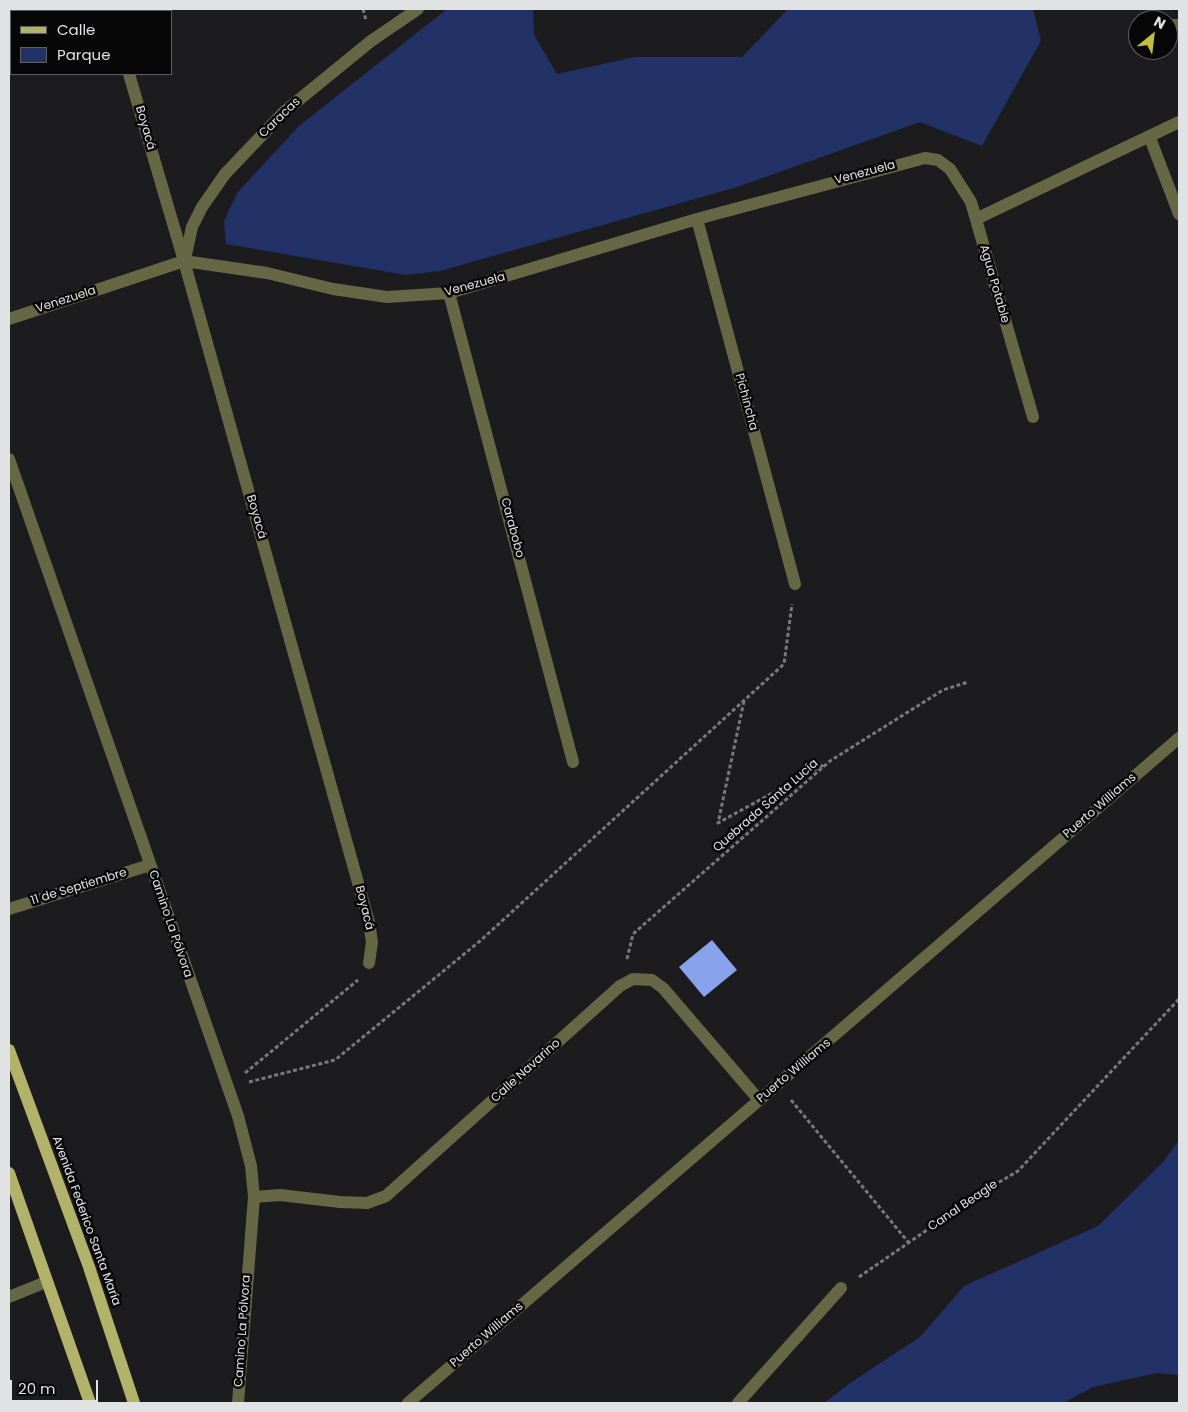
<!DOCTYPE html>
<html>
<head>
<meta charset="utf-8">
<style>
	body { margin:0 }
	#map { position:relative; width:1188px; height:1412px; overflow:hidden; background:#1c1c1f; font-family:Poppins,sans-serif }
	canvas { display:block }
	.frame { position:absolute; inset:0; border:10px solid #e1e2e4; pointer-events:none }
	.legend { position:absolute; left:10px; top:10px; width:162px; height:65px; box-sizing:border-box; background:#070708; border:1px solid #5e5f60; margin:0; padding:6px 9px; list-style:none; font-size:15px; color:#e1e2e4 }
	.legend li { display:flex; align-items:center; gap:10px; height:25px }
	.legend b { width:25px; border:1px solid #5e5f60 }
	.north { position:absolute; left:1128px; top:10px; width:50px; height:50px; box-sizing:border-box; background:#070708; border:1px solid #5e5f60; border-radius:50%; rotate:29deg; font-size:14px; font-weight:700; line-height:20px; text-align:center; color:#e1e2e4 }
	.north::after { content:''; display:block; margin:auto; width:18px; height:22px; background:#bfbe41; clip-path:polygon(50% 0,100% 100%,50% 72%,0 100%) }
	.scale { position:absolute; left:10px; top:1380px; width:88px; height:22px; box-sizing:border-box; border:2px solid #e1e2e4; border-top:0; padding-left:6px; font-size:15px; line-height:18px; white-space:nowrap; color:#e1e2e4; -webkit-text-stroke:4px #070708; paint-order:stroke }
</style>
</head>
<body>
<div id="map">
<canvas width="1188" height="1412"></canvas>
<div class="frame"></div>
<ul class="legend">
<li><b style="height:6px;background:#b2b26b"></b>Calle</li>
<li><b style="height:14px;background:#223267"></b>Parque</li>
</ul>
<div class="north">N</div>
<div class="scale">20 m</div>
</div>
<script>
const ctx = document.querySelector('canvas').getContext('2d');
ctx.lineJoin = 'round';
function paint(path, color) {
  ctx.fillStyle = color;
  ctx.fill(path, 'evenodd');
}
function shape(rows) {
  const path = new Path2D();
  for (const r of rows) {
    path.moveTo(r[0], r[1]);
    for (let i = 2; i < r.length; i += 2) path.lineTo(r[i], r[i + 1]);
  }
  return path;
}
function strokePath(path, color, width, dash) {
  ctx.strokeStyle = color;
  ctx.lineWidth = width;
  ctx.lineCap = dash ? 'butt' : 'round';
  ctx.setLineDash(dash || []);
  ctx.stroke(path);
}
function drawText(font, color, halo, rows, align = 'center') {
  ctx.font = font + ' Poppins,sans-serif';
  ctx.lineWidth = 5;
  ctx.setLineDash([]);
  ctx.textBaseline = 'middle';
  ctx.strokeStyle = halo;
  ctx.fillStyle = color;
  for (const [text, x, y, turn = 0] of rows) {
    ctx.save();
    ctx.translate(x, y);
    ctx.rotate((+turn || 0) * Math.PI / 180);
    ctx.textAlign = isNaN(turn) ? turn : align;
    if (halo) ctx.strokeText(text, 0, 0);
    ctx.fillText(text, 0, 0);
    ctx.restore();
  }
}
paint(shape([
	[447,9,533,9,534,35,557,74,635,57,742,57,788,9,1033,9,1041,41,982,146,920,122,737,187,440,271,406,275,226,244,224,221,237,193,299,126],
	[1179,1140,1179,1375,1157,1373,1093,1387,1063,1403,824,1403,850,1383,920,1337,964,1286,1098,1226,1163,1162]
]), '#223267');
paint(shape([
	[712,940,737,970,704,997,679,967]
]), '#88a2eb');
strokePath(shape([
	[363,9,366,20],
	[744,701,718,823,825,764],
	[627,959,633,934,830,761,943,690,968,682],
	[245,1073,358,980],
	[249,1082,335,1060,480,941,784,664,792,604],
	[791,1100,909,1243],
	[859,1277,979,1194,1018,1171,1179,999]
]), '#79797c', 3, [4, 2.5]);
strokePath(shape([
	[113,9,114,11],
	[1168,25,1179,25],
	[129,74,184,261,369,922,372,942,369,963],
	[1150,138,1179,214],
	[697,219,795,584],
	[976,219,1179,122],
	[185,259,192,227,202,207,225,174,284,112,371,41,418,9],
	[449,293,573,762],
	[9,319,184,261,267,273,333,289,387,297,449,293,697,219,925,158,938,160,950,169,971,202,1033,417],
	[9,909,150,865],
	[254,1197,280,1195,340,1202,367,1203,386,1196,620,986,633,979,652,980,663,988,759,1100],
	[9,1297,46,1282],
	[408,1403,1179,738],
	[738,1403,841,1288]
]), '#666745', 12);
strokePath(shape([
	[9,459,238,1116,251,1166,254,1197,238,1403]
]), '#666745', 12);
strokePath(shape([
	[9,1050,89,1267,134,1403],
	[9,1173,90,1403]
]), '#b2b26b', 12);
drawText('12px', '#e1e2e4', '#070708', [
	["Caracas",280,118,-44],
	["Boyacá",145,128,74],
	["Venezuela",865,173,-15],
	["Agua Potable",994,284,74],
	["Venezuela",475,285,-15],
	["Venezuela",66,300,-18],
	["Pichincha",746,402,75],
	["Boyacá",256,517,74],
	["Carabobo",512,528,75],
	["Quebrada Santa Lucía",766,806,-41],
	["Puerto Williams",1100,806,-41],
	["11 de Septiembre",79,887,-17],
	["Boyacá",364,908,76],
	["Camino La Pólvora",170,924,71],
	["Calle Navarino",526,1071,-42],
	["Puerto Williams",794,1071,-40],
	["Canal Beagle",963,1206,-34],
	["Avenida Federico Santa María",86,1221,70],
	["Camino La Pólvora",243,1331,-86],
	["Puerto Williams",487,1335,-41]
]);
</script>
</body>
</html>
